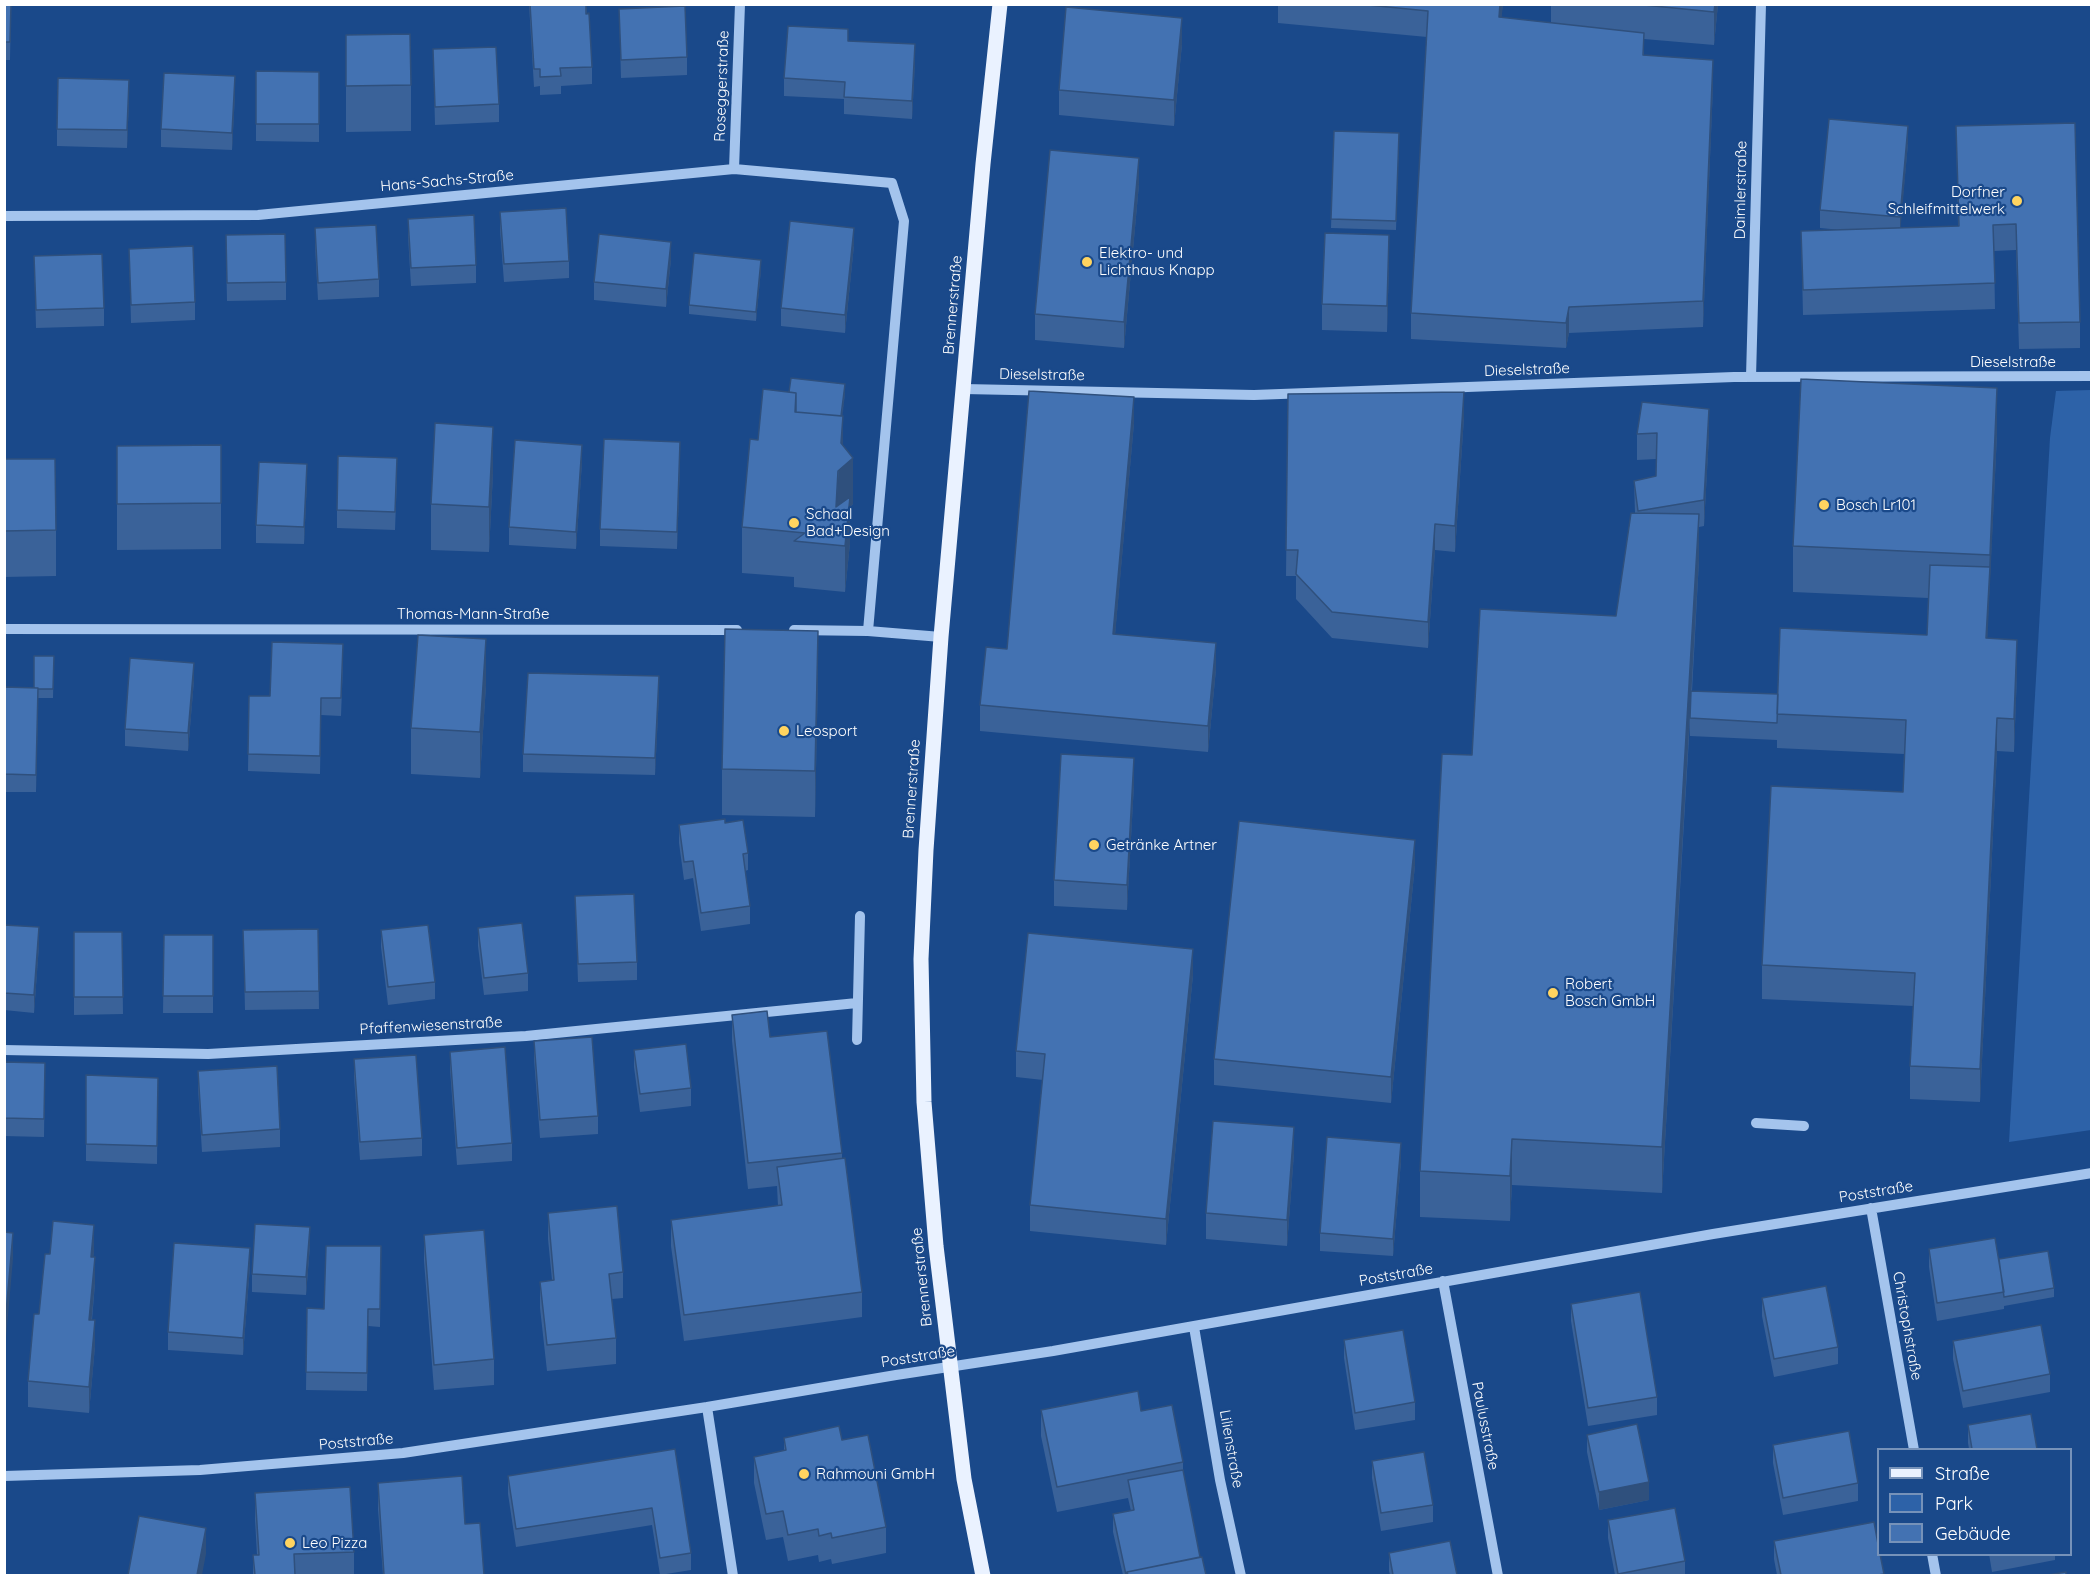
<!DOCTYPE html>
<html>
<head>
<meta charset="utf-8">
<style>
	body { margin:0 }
	#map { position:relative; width:2096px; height:1580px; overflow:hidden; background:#1a498a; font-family:Quicksand,sans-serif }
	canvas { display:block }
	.frame { position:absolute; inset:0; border:6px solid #fff; pointer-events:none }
	.legend { position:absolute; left:1877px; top:1448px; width:195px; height:108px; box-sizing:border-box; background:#1a498a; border:2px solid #7692b9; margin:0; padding:8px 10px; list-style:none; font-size:18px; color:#fff }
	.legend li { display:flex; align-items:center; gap:12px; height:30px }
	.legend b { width:30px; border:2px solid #7692b9 }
</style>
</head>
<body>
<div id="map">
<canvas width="2096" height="1580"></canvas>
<div class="frame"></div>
<ul class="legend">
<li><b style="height:8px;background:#eaf2ff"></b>Straße</li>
<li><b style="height:16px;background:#2d62a8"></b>Park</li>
<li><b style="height:16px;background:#4372b2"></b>Gebäude</li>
</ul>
</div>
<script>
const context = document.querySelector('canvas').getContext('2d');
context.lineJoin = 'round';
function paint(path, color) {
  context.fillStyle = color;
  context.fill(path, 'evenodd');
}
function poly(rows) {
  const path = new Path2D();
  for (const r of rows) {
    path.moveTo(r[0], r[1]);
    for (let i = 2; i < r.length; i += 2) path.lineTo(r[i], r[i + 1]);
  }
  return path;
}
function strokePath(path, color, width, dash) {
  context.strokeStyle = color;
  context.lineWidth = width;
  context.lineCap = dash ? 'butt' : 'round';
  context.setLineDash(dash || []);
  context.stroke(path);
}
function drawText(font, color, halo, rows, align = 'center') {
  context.font = font + ' Quicksand,sans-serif';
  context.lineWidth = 4.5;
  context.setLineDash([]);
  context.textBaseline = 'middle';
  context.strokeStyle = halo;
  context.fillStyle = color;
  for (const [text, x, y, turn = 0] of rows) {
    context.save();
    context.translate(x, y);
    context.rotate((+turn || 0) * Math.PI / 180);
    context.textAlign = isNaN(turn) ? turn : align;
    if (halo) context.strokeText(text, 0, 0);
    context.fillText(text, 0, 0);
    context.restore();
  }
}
const green = poly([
	[2091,390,2091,1130,2009,1142,2050,438,2056,391]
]);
const minor = poly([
	[734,169,740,4],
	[4,216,258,215,734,169,892,183,904,221,868,631],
	[1751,377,1761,4],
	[964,389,1254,395,1734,377,2092,376],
	[4,629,737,630],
	[794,630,868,631,941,637],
	[857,1040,860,916],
	[4,1050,208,1054,526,1036,857,1003],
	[1756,1123,1804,1126],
	[1871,1208,1914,1450],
	[1443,1281,1498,1576],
	[1194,1327,1220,1480,1241,1576],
	[707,1407,733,1576],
	[4,1476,200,1470,403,1453,707,1407,896,1375,1053,1351,1713,1234,2092,1173],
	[1932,1554,1936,1576]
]);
const major = poly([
	[983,1576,964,1479,936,1246,924,1102,921,959,926,850,941,637,983,164,1000,4]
]);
const wall = poly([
	[4,4,11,4,10,60,4,60],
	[529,4,586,4,592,67,592,84,561,86,561,94,540,95,540,86,534,87],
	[1278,4,1503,4,1501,18,1551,23,1551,4,1718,4,1714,45,1644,39,1644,55,1713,86,1703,327,1569,333,1566,348,1411,339,1411,313,1427,37,1278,23],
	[619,9,687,57,687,75,621,78],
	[346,35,411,85,411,131,346,132],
	[1182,44,1174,126,1059,115,1059,90],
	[433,49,499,104,499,122,435,125],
	[915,62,912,119,844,114,844,99,784,96,784,78],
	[256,71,319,72,319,142,256,141],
	[235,94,232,150,161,147,161,129],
	[129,98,127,148,57,146,57,129],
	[1956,126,2080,322,2080,348,2019,349,2016,250,1994,251,1995,309,1803,315,1801,231,1841,230,1820,228,1820,210,1908,143,1900,228,1958,226],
	[1334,131,1399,133,1396,230,1331,228],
	[1139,184,1124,348,1035,340,1035,314],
	[500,212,569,261,569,278,504,282,500,230],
	[408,219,476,265,476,283,411,286,408,236],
	[315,228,379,279,379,297,318,300,315,246],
	[854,245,845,333,781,326,781,308],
	[129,249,195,302,195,320,131,323],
	[226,253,286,282,286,300,227,301],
	[34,256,104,308,104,326,36,328],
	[671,259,666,307,594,300,594,282],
	[1389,261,1387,332,1322,330,1322,304],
	[761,269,756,321,689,314,689,305],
	[789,392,845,393,842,416,843,446,853,504,850,507,850,543,845,592,794,587,794,577,742,573,742,527,758,440],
	[1288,394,1464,417,1455,552,1435,550,1428,648,1332,638,1296,599,1296,576,1286,576],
	[1642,402,1709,435,1704,526,1699,527,1699,560,1692,691,1778,694,1927,635,1928,598,1793,592,1793,546,1997,434,1987,638,2017,673,2014,752,1997,751,1980,1102,1910,1099,1910,1066,1913,1006,1762,999,1762,965,1903,792,1904,754,1777,748,1777,740,1690,736,1690,721,1662,1193,1512,1185,1510,1221,1420,1217,1420,1171,1472,755,1616,616,1635,513,1634,481,1656,476,1656,459,1637,460,1637,434],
	[1134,423,1115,634,1216,669,1208,752,980,731,980,705,1007,649],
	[221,445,221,549,117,550,117,446],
	[4,459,56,530,56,576,4,577],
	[680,460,677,549,600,546,600,529],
	[582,462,576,549,509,545,509,527],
	[493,473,489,552,431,550,431,504],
	[397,476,395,530,337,528,337,510],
	[307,481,304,544,256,543,256,525],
	[54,656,53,698,38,698,36,792,4,792,4,687,34,688],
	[343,662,341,716,321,715,320,774,248,771,249,696,270,696],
	[818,676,815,817,722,815,722,769],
	[194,680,188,751,125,746,125,729],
	[486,685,480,778,411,774,411,728],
	[659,694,655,775,523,772,523,754],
	[1134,784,1127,910,1054,906,1054,880],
	[725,823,748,853,748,870,745,871,750,906,750,924,701,931,693,878,684,880,679,843,679,825],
	[1415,865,1391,1103,1214,1085,1214,1059],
	[575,896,637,962,637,980,578,982],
	[4,925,39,945,34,1013,4,1010],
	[478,928,528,973,528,991,484,995,478,946],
	[318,929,319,1009,245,1010,243,930],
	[381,930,435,982,435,999,388,1005,381,947],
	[74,932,122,932,123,1014,74,1015],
	[164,935,213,935,213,1013,163,1013],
	[1193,975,1166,1245,1030,1231,1030,1205,1043,1080,1016,1077,1016,1051],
	[732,1015,770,1037,842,1153,842,1159,862,1292,862,1317,684,1341,671,1246,671,1220,778,1206,777,1186,748,1189,732,1041],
	[534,1041,598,1116,598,1134,540,1138,534,1059],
	[634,1050,691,1088,691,1106,640,1112,634,1067],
	[450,1052,512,1143,512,1161,457,1165,450,1069],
	[354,1059,422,1138,422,1156,360,1160,354,1077],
	[4,1062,45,1063,44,1137,4,1136],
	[198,1071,280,1129,280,1147,202,1152,198,1088],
	[86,1075,158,1078,157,1164,86,1161],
	[1294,1153,1287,1246,1206,1239,1206,1213],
	[1401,1161,1393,1256,1320,1251,1320,1233],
	[548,1213,623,1272,623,1298,612,1299,616,1338,616,1364,547,1371,540,1308,540,1282,552,1280,548,1239],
	[424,1235,494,1359,494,1385,434,1390,424,1261],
	[310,1245,306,1295,252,1292,252,1274],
	[381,1246,380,1327,368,1326,367,1391,306,1390,307,1308,324,1309],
	[1929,1249,1999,1259,2054,1288,2054,1297,2004,1306,2004,1309,1937,1321,1929,1267],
	[94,1251,93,1257,95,1283,92,1320,95,1346,89,1413,28,1407,28,1381,50,1254],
	[250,1266,243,1355,168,1350,168,1332],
	[1762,1298,1838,1347,1838,1364,1774,1377,1762,1316],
	[1571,1304,1657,1397,1657,1415,1588,1426,1571,1321],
	[1344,1340,1415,1402,1415,1420,1355,1430,1344,1358],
	[1953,1341,2050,1374,2050,1392,1963,1408,1953,1359],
	[1041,1410,1141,1411,1183,1462,1183,1470,1200,1557,1206,1575,1123,1575,1113,1532,1113,1514,1131,1511,1128,1498,1057,1512,1041,1436],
	[1968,1425,2037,1449,1969,1449,1968,1443],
	[1587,1435,1649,1500,1599,1510,1587,1452],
	[784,1438,842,1440,886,1527,886,1553,832,1564,831,1559,819,1562,818,1555,788,1561,783,1537,766,1540,754,1483,754,1457,784,1451],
	[1773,1445,1858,1483,1858,1501,1783,1515,1773,1463],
	[675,1449,691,1553,691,1570,660,1575,652,1525,516,1547,508,1494,508,1476],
	[1372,1461,1433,1505,1433,1522,1381,1531,1372,1478],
	[378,1483,465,1524,484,1575,383,1575,378,1509],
	[255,1493,354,1552,354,1575,253,1575,253,1555,257,1555,255,1519],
	[1608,1520,1685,1561,1685,1575,1615,1575,1608,1538],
	[1774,1541,1880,1554,1884,1575,1777,1575,1774,1559],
	[1389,1553,1457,1575,1390,1575,1389,1571],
	[1989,1554,2055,1554,2055,1560,1992,1572]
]);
const shadedWall = poly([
	[1500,4,1503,4,1499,43,1499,17],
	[1715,4,1718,4,1714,45,1714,12],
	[1182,18,1182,44,1174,126,1174,100],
	[915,44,915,62,912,119,912,101],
	[1713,60,1713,86,1703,327,1703,301],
	[235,76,235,94,232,150,232,133],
	[129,80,129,98,127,148,127,130],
	[1908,126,1908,143,1900,235,1900,217],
	[1139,158,1139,184,1124,348,1124,322],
	[854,228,854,245,845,333,845,315],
	[1389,235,1389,261,1387,332,1387,306],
	[671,242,671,259,666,307,666,289],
	[761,260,761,269,756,321,756,312],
	[1569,307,1569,333,1566,348,1566,323],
	[845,384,845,393,838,461],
	[1997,388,1997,434,1986,671,1986,638],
	[1464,392,1464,417,1455,552,1455,526],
	[1134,397,1134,423,1113,659,1113,634],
	[1709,409,1709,435,1704,526,1704,500],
	[843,416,843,462,853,458,853,504,850,507,850,543,845,592,845,546,836,507],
	[493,427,493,473,489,552,489,507],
	[680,442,680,460,677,549,677,532],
	[582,445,582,462,576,549,576,532],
	[307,464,307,481,304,544,304,527],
	[1699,514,1699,560,1662,1193,1662,1147],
	[1435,524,1435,550,1428,648,1428,622],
	[818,631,818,676,815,817,815,771],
	[486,639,486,685,480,778,480,732],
	[2017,640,2017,673,2014,752,2014,719],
	[1216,643,1216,669,1208,752,1208,726],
	[194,663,194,680,188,751,188,733],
	[659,676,659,694,655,775,655,758],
	[38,688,38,706,36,792,36,775],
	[1997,718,1997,751,1980,1102,1980,1069],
	[1134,758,1134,784,1127,910,1127,885],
	[1415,840,1415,865,1391,1103,1391,1077],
	[39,927,39,945,34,1013,34,995],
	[1193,949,1193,975,1166,1245,1166,1219],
	[1294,1127,1294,1153,1287,1246,1287,1220],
	[1512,1139,1512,1185,1510,1221,1510,1176],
	[1401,1143,1401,1161,1393,1256,1393,1239],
	[94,1225,94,1251,91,1283,91,1257],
	[310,1227,310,1245,306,1295,306,1277],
	[13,1233,13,1259,4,1361,4,1336],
	[250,1248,250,1266,243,1355,243,1338],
	[95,1257,95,1283,89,1346,89,1320],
	[95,1320,95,1346,89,1413,89,1387],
	[1649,1482,1649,1500,1599,1510,1599,1492],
	[206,1528,206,1554,202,1575,197,1575]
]);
const building = poly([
	[4,4,11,4,10,42,4,42,4,4],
	[530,4,586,4,586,14,589,13,592,67,560,68,561,76,540,77,540,69,534,69,530,4],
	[1358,4,1500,4,1499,17,1644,33,1643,55,1713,60,1703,301,1569,307,1566,323,1411,313,1428,11,1358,4],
	[1634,4,1715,4,1714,12,1634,4],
	[685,6,687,57,621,60,619,9,685,6],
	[1066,7,1182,18,1174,100,1059,90,1066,7],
	[788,26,848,29,848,41,915,44,912,101,844,97,845,82,784,78,788,26],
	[410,34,411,85,346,86,346,35,410,34],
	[496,47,499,104,435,107,433,49,496,47],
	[256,71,319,72,319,124,256,124,256,71],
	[164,73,235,76,232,133,161,129,164,73],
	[58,78,129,80,127,130,57,129,58,78],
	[1829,119,1908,126,1900,217,1820,210,1829,119],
	[2075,123,2080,322,2019,323,2016,224,1993,225,1995,283,1803,290,1801,231,1959,226,1956,126,2075,123],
	[1334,131,1399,133,1396,221,1331,219,1334,131],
	[1050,150,1139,158,1124,322,1035,314,1050,150],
	[566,208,569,261,504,264,500,212,566,208],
	[474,215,476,265,411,268,408,219,474,215],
	[790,221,854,228,845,315,781,308,790,221],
	[376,225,379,279,318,283,315,228,376,225],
	[1325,233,1389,235,1387,306,1322,304,1325,233],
	[285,234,286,282,227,283,226,235,285,234],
	[599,234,671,242,666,289,594,282,599,234],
	[193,246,195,302,131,305,129,249,193,246],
	[694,253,761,260,756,312,689,305,694,253],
	[102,254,104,308,36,310,34,256,102,254],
	[791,378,845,384,841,416,796,412,796,393,789,392,791,378],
	[1801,379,1997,388,1990,555,1793,546,1801,379],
	[763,389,796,393,795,412,843,416,841,443,853,458,838,471,836,507,850,497,845,546,794,541,805,533,742,527,750,439,758,440,763,389],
	[1029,391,1134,397,1113,634,1216,643,1208,726,980,705,986,647,1007,649,1029,391],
	[1464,392,1455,526,1435,524,1428,622,1332,612,1296,574,1298,550,1286,550,1288,394,1464,392],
	[1642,402,1709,409,1704,500,1638,511,1634,481,1656,476,1657,433,1637,434,1642,402],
	[435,423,493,427,489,507,431,504,435,423],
	[604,439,680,442,677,532,600,529,604,439],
	[515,440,582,445,576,532,509,527,515,440],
	[221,445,221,503,117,504,117,446,221,445],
	[338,456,397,458,395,512,337,510,338,456],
	[4,459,55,459,56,530,4,531,4,459],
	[259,462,307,464,304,527,256,525,259,462],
	[1631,513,1699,514,1662,1147,1512,1139,1510,1176,1420,1171,1442,754,1472,755,1480,609,1616,616,1631,513],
	[1930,565,1990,567,1986,638,2017,640,2014,719,1997,718,1980,1069,1910,1066,1915,973,1762,965,1771,786,1903,792,1906,720,1777,714,1780,628,1927,635,1930,565],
	[725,629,818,631,815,771,722,769,725,629],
	[418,635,486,639,480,732,411,728,418,635],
	[272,642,343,644,341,698,321,698,320,756,248,754,249,696,270,696,272,642],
	[34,656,54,656,53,689,38,689,38,688,34,688,34,656],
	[130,658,194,663,188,733,125,729,130,658],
	[528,673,659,676,655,758,523,754,528,673],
	[4,687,38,688,36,775,4,774,4,687],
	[1691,691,1778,694,1777,723,1690,718,1691,691],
	[1061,754,1134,758,1127,885,1054,880,1061,754],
	[725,819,725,823,743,820,748,853,743,854,750,906,701,913,693,861,684,862,679,825,725,819],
	[1239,821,1415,840,1391,1077,1214,1059,1239,821],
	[634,894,637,962,578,964,575,896,634,894],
	[522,923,528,973,484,978,478,928,522,923],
	[4,925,39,927,34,995,4,993,4,925],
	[428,925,435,982,388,987,381,930,428,925],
	[318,929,319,991,245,992,243,930,318,929],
	[74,932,122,932,123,997,74,997,74,932],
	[1028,933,1193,949,1166,1219,1030,1205,1045,1054,1016,1051,1028,933],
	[164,935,213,935,213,996,163,996,164,935],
	[767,1011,770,1037,827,1031,842,1153,748,1163,732,1015,767,1011],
	[592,1037,598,1116,540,1120,534,1041,592,1037],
	[686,1044,691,1088,640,1094,634,1050,686,1044],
	[505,1047,512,1143,457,1148,450,1052,505,1047],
	[416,1055,422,1138,360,1142,354,1059,416,1055],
	[4,1062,45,1063,44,1119,4,1118,4,1062],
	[277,1066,280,1129,202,1135,198,1071,277,1066],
	[86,1075,158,1078,157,1146,86,1144,86,1075],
	[1213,1121,1294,1127,1287,1220,1206,1213,1213,1121],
	[1327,1137,1401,1143,1393,1239,1320,1233,1327,1137],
	[845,1158,862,1292,684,1315,671,1220,782,1205,777,1167,845,1158],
	[617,1206,623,1272,609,1274,616,1338,547,1345,540,1282,554,1280,548,1213,617,1206],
	[53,1221,94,1225,91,1257,95,1257,89,1320,95,1320,89,1387,28,1381,34,1314,39,1314,45,1254,50,1254,53,1221],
	[255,1224,310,1227,306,1277,252,1274,255,1224],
	[484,1230,494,1359,434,1365,424,1235,484,1230],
	[4,1232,13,1233,4,1336,4,1232],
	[1995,1238,2004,1292,1937,1303,1929,1249,1995,1238],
	[174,1243,250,1248,243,1338,168,1332,174,1243],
	[326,1246,381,1246,380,1309,368,1309,367,1373,306,1372,307,1308,324,1309,326,1246],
	[2048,1251,2054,1288,2004,1297,1999,1259,2048,1251],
	[1826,1286,1838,1347,1774,1359,1762,1298,1826,1286],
	[1640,1292,1657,1397,1588,1408,1571,1304,1640,1292],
	[2041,1325,2050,1374,1963,1391,1953,1341,2041,1325],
	[1403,1330,1415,1402,1355,1413,1344,1340,1403,1330],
	[1138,1391,1141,1411,1172,1405,1183,1462,1057,1487,1041,1410,1138,1391],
	[2031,1414,2037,1449,1972,1449,1968,1425,2031,1414],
	[1637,1424,1649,1482,1599,1492,1587,1435,1637,1424],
	[839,1426,842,1440,868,1435,886,1527,832,1538,831,1533,819,1536,818,1529,788,1535,783,1511,766,1514,754,1457,786,1450,784,1438,839,1426],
	[1849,1431,1858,1483,1783,1498,1773,1445,1849,1431],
	[675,1449,691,1553,660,1558,652,1508,516,1529,508,1476,675,1449],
	[1424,1452,1433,1505,1381,1513,1372,1461,1424,1452],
	[1183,1470,1200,1557,1127,1572,1127,1575,1126,1575,1113,1514,1134,1510,1128,1480,1183,1470],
	[462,1476,465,1524,480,1523,484,1575,384,1575,378,1483,462,1476],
	[350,1487,354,1552,294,1554,295,1575,255,1575,253,1555,259,1555,255,1493,350,1487],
	[1675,1508,1685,1561,1618,1574,1608,1520,1675,1508],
	[139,1516,206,1528,197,1575,128,1575,139,1516],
	[1874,1522,1878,1544,1878,1554,1880,1554,1884,1574,1878,1575,1781,1575,1774,1541,1874,1522],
	[1450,1541,1457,1575,1393,1575,1389,1553,1450,1541],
	[1202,1557,1206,1575,1128,1575,1127,1572,1202,1557],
	[2066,1572,2066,1575,2048,1575,2066,1572]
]);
const markers = [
	[2017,201,6,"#ffd460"],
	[1087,262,6,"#ffd460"],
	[1824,505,6,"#ffd460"],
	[794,523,6,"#ffd460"],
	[784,731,6,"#ffd460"],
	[1094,845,6,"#ffd460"],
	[1553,993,6,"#ffd460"],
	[804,1474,6,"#ffd460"],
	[290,1543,6,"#ffd460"]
];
const streetNames = [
	["Roseggerstraße",722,86,-88],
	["Hans-Sachs-Straße",447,181,-5],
	["Daimlerstraße",1741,190,-89],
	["Brennerstraße",953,305,-85],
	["Dieselstraße",2013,362],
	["Dieselstraße",1527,370,-2],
	["Dieselstraße",1042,375,1],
	["Thomas-Mann-Straße",473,614],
	["Brennerstraße",912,789,-86],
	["Pfaffenwiesenstraße",431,1026,-3],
	["Poststraße",1876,1192,-9],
	["Poststraße",1396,1275,-10],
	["Brennerstraße",922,1277,-96],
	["Christophstraße",1907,1326,80],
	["Poststraße",918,1357,-9],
	["Paulusstraße",1485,1426,79],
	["Poststraße",356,1442,-5],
	["Lilienstraße",1231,1449,80]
];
const poiNames = [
	["Dorfner",2005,192,"right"],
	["Schleifmittelwerk",2005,209,"right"],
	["Elektro- und",1099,253],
	["Lichthaus Knapp",1099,270],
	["Bosch Lr101",1836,505],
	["Schaal",806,514],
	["Bad+Design",806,531],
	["Leosport",796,731],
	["Getränke Artner",1106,845],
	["Robert",1565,984],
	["Bosch GmbH",1565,1001],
	["Rahmouni GmbH",816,1474],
	["Leo Pizza",302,1543]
];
paint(green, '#2d62a8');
strokePath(minor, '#a4c4ed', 10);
strokePath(major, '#eaf2ff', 15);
paint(wall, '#3a6299');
paint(shadedWall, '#2f507d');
paint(building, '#4372b2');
strokePath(building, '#2f507d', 1.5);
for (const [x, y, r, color] of markers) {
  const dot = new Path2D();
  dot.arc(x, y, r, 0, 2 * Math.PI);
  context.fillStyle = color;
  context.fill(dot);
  strokePath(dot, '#1a498a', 2);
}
drawText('15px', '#fff', '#1a498a', streetNames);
drawText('15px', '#fff', '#1a498a', poiNames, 'left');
</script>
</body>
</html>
